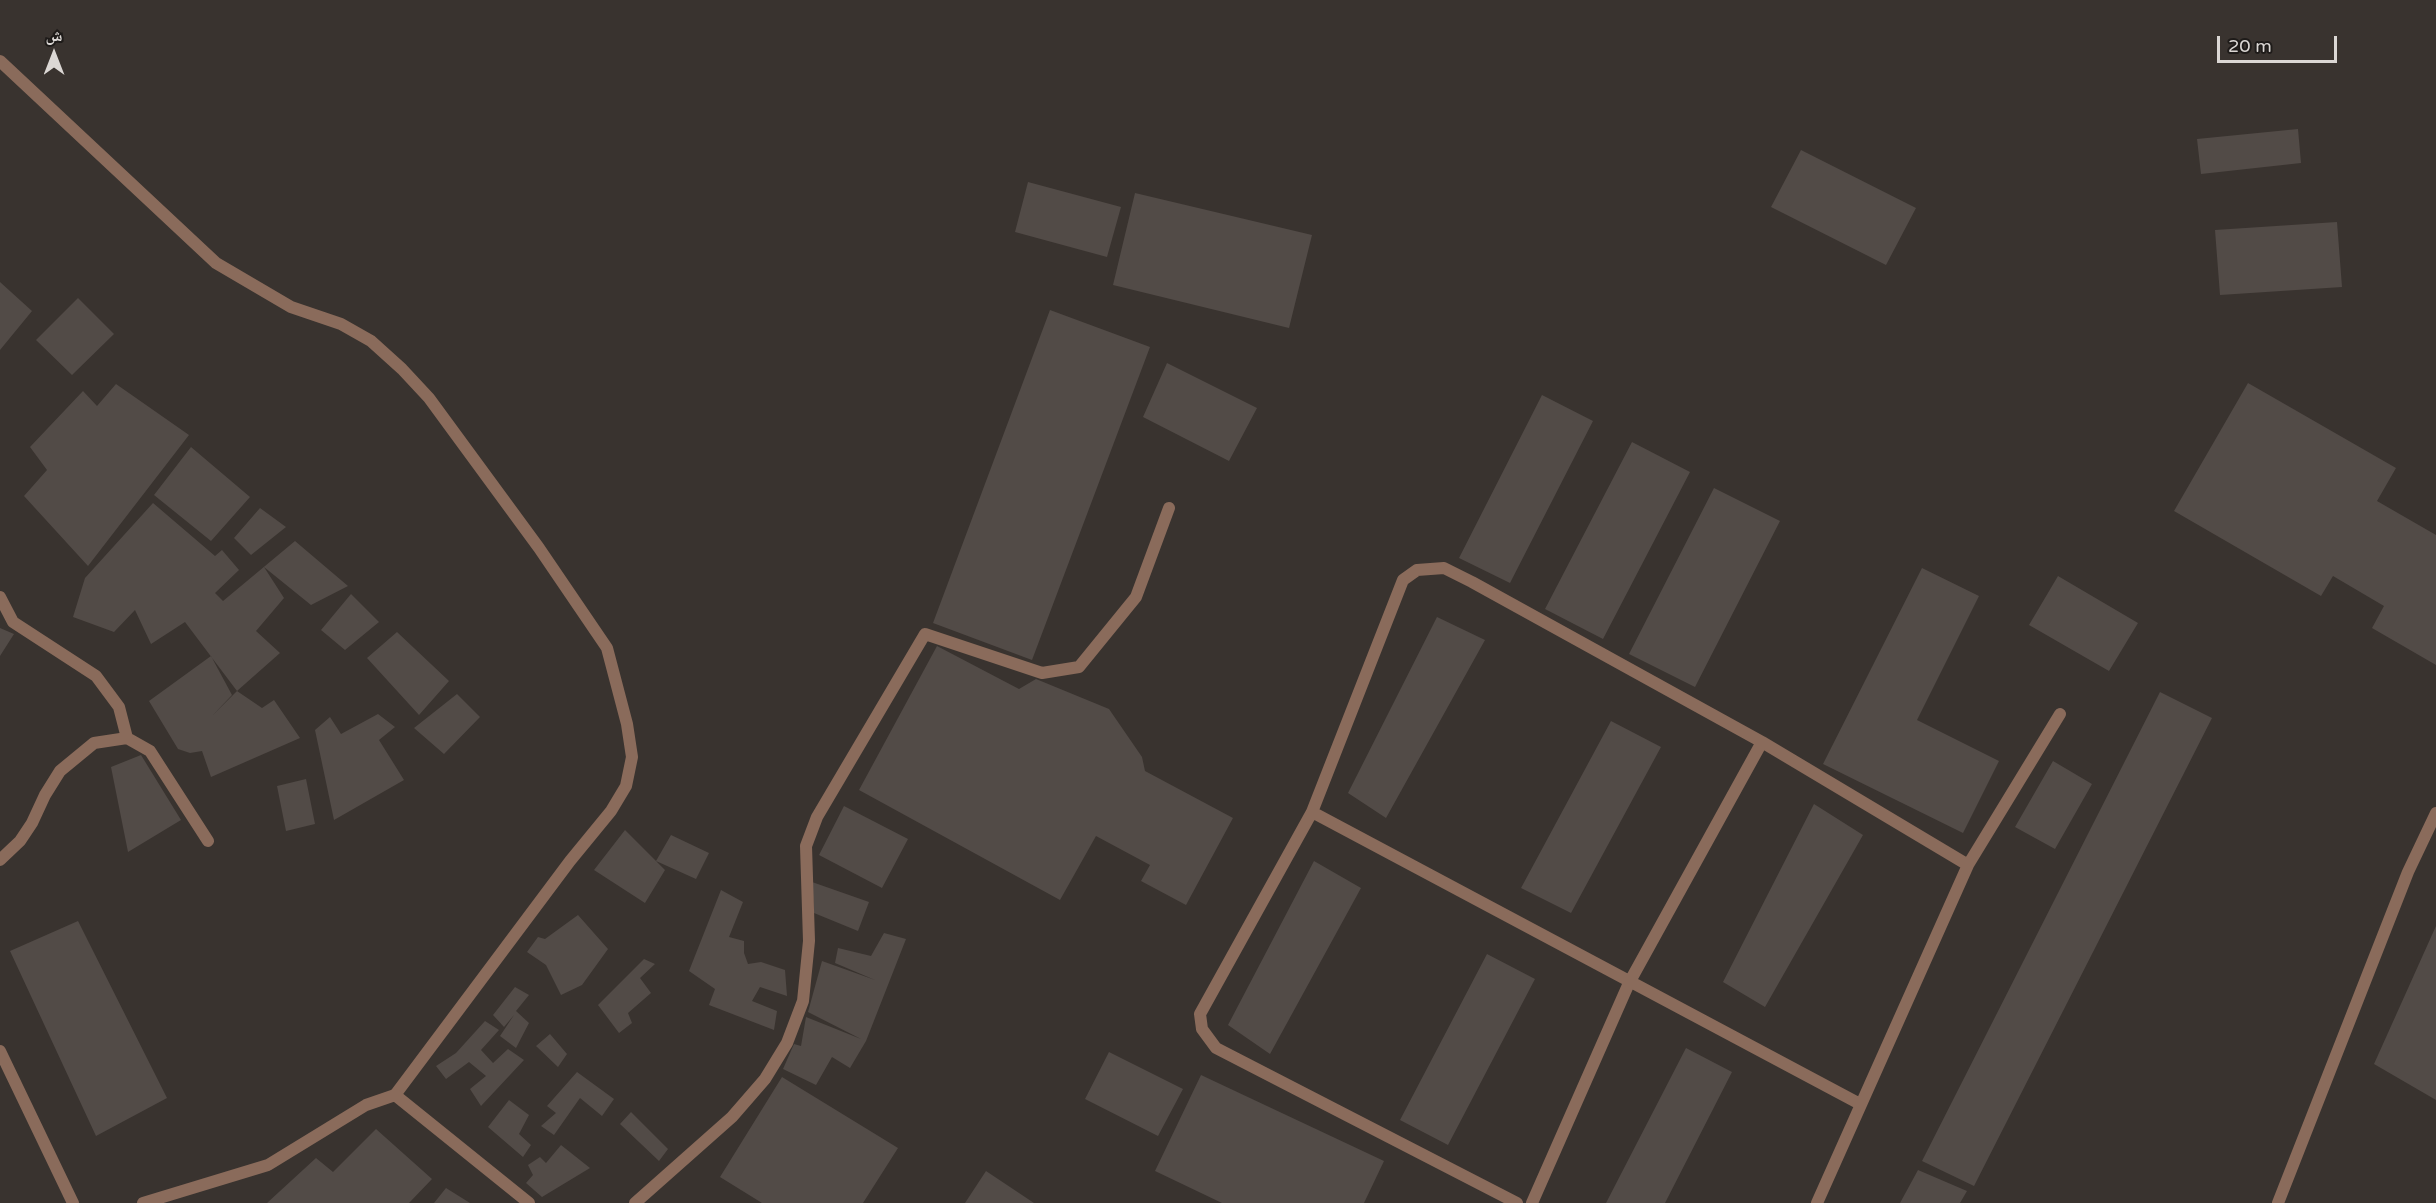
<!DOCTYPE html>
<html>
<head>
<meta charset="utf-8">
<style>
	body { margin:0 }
	#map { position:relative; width:2436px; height:1203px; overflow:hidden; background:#39332f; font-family:"Varela Round","Noto Naskh Arabic",sans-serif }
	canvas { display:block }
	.north { position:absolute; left:24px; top:24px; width:60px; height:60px; -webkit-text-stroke:4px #1e1b19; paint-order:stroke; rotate:0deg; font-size:16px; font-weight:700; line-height:24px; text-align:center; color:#dbd7d4 }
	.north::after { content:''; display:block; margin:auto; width:21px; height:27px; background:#dbd7d4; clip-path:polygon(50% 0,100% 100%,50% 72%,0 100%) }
	.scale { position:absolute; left:2217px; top:36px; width:120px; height:27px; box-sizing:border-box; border:3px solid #dbd7d4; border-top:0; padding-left:8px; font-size:18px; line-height:21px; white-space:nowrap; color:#dbd7d4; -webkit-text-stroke:4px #1e1b19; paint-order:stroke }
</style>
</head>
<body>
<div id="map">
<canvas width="2436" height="1203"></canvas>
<div class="north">ش</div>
<div class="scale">20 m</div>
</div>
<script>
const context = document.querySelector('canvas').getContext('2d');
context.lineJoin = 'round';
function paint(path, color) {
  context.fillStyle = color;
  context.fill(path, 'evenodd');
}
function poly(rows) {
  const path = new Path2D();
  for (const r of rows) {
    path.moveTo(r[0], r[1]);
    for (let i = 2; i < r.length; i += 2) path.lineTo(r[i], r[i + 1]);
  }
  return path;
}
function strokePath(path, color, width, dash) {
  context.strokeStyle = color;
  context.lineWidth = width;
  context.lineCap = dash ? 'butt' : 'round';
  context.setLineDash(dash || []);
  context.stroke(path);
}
const building = poly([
	[2298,129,2301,163,2201,174,2197,139],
	[1801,150,1916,208,1886,265,1771,207],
	[1028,182,1121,207,1107,257,1015,232],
	[1135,193,1312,235,1289,328,1113,285],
	[2337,222,2342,287,2220,295,2215,230],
	[0,282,32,311,0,350],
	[78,298,114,334,72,375,36,340],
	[1050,310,1150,347,1032,660,933,623],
	[1167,363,1257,408,1229,461,1143,417],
	[2248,383,2396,468,2377,501,2436,535,2436,665,2372,628,2384,606,2333,576,2321,596,2174,511],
	[116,384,189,435,88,566,24,496,47,470,30,447,83,391,97,406],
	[1542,395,1593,421,1510,583,1459,558],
	[1632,442,1690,472,1603,639,1545,609],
	[191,447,250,497,211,541,154,495],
	[1714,488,1780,521,1695,687,1629,654],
	[153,503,215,556,222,550,239,570,215,593,223,601,295,541,348,586,311,605,264,567,284,598,256,631,280,653,237,691,185,622,151,644,135,610,114,632,73,617,85,578],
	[260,508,286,527,251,555,234,538],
	[1922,568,1979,596,1917,720,1999,761,1963,833,1823,764],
	[2058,576,2138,623,2109,671,2029,625],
	[351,594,379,622,345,650,321,630],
	[1437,617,1485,640,1386,818,1348,793],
	[0,628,14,634,0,656],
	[397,632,449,681,419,715,367,658],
	[937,646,1019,689,1036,679,1109,709,1142,757,1145,771,1233,818,1186,905,1141,881,1150,865,1096,836,1060,900,859,790],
	[211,656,232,695,212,716,237,691,262,708,274,700,300,738,211,777,202,751,190,753,178,749,149,701],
	[2160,692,2212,718,1974,1186,1922,1161],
	[457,694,480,717,444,754,414,728],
	[378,714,395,727,379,740,404,780,334,820,315,730,330,717,341,734],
	[1611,721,1661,747,1571,913,1521,888],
	[141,755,181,820,128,852,111,767],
	[2053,761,2092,784,2055,849,2015,827],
	[306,779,315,824,286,831,277,786],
	[1814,804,1863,835,1765,1007,1723,982],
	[844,806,908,839,882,888,819,855],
	[625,830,656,861,671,835,709,853,696,879,656,861,665,870,645,903,594,870],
	[1314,861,1361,888,1270,1054,1228,1025],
	[812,882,869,902,858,931,814,913],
	[721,890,743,902,729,937,744,941,744,953,748,964,761,962,785,970,787,996,760,987,752,1001,777,1011,774,1030,709,1005,715,989,689,971],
	[578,915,608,949,582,985,561,995,546,965,527,952,538,937,545,939],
	[78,921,167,1098,96,1136,10,951],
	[2436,926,2436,1100,2374,1064],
	[884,933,906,939,866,1041,850,1068,832,1057,816,1085,783,1069,794,1044,801,1046,806,1017,861,1039,808,1012,822,961,875,980,835,963,838,948,871,956],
	[1487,954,1535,979,1448,1145,1400,1120],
	[644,959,655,964,640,978,651,993,628,1013,632,1023,619,1033,598,1005],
	[515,987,529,995,516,1011,529,1023,516,1048,500,1036,514,1015,504,1027,493,1015],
	[485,1021,499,1030,481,1050,493,1063,508,1049,524,1060,481,1106,470,1089,486,1076,469,1062,446,1079,436,1066,456,1053],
	[550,1034,567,1054,558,1067,536,1046],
	[1686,1048,1732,1072,1665,1203,1606,1203],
	[1109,1052,1183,1089,1158,1136,1085,1099],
	[577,1072,614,1099,602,1116,580,1098,554,1135,541,1126,556,1113,547,1106],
	[1201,1075,1384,1161,1364,1203,1222,1203,1155,1171],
	[782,1077,898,1148,863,1203,762,1203,720,1177],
	[509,1100,529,1115,519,1134,531,1145,523,1157,488,1127],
	[631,1112,668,1149,659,1161,620,1124],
	[376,1129,432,1179,409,1203,267,1203,316,1158,333,1172],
	[561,1145,590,1168,542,1197,526,1183,533,1175,528,1165,540,1157,546,1163],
	[1918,1170,1967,1191,1960,1203,1900,1203],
	[986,1171,1034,1203,965,1203],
	[446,1188,470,1203,434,1203]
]);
const service = poly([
	[0,61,216,263,291,307,341,324,371,341,402,369,429,398,539,548,607,648,627,724,632,757,626,786,611,811,570,861,395,1095],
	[1312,812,1860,1104],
	[1517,1203,1216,1048,1202,1029,1200,1014,1312,812,1403,580,1417,570,1444,568,1472,582,1762,742,1968,865],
	[1532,1203,1629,983,1762,742],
	[1817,1203,1968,865,2060,714]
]);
const minor = poly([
	[0,597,13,622,96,676,119,707,127,738],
	[0,860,20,841,32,823,45,795,60,771,94,743,127,738,150,751,208,841],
	[0,1051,73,1203],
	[143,1203,268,1165,366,1105,395,1095,529,1203],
	[635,1203,732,1117,765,1079,787,1043,803,1001,809,941,806,846,817,817,925,634,1042,673,1079,667,1136,597,1169,508],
	[2278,1203,2408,872,2436,813]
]);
paint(building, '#524b47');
strokePath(service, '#8a6b5b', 12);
strokePath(minor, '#8a6b5b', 12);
</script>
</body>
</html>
